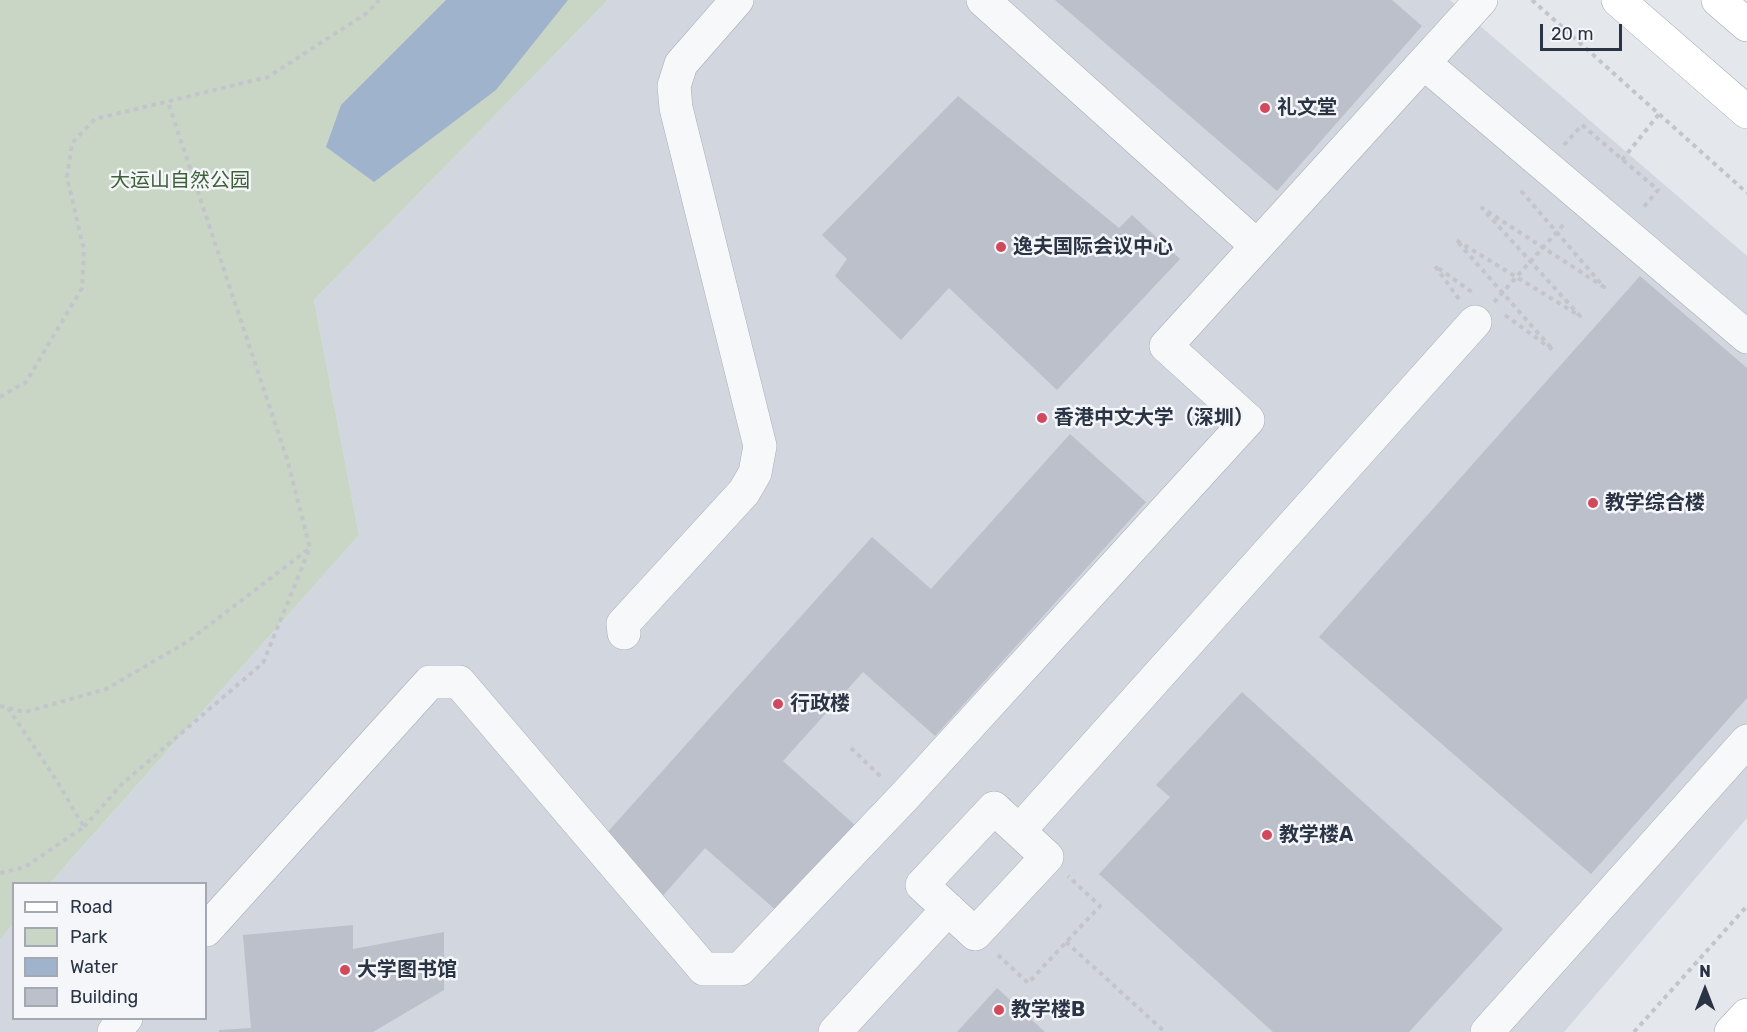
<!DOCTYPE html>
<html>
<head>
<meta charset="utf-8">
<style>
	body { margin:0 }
	#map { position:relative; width:1747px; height:1032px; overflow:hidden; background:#e4e7ec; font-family:Rubik,sans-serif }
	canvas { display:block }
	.legend { position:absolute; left:12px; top:882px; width:195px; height:138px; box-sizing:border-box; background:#f4f6f9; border:2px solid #a4a8b1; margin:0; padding:8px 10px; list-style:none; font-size:18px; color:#2b3445 }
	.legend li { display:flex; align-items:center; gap:12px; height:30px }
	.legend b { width:30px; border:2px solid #a4a8b1 }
	.north { position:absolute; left:1675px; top:960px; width:60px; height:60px; -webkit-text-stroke:4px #f4f6f9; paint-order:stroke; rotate:0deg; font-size:16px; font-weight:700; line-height:24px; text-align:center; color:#2b3445 }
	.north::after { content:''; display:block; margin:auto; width:21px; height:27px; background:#2b3445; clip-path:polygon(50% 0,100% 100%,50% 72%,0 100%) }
	.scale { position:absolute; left:1540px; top:24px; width:82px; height:27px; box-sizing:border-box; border:3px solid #2b3445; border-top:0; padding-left:8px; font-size:18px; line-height:21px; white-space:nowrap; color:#2b3445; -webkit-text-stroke:4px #f4f6f9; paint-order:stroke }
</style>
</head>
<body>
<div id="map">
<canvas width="1747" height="1032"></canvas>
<ul class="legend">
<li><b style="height:8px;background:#fff"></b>Road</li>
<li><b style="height:16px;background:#c9d6c5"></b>Park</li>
<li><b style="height:16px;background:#9fb4cc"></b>Water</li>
<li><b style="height:16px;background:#bbc0ca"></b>Building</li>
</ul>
<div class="north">N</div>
<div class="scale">20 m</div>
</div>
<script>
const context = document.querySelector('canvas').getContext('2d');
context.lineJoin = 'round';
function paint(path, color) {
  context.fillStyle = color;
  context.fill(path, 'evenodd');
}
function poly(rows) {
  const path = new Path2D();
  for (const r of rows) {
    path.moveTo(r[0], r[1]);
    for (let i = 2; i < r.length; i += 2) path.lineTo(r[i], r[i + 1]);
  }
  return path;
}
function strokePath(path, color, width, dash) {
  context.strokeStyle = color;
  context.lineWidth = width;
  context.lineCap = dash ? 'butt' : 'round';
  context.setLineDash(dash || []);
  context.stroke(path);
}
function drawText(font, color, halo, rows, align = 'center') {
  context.font = font + ' Rubik,"Noto Sans SC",sans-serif';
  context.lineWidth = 5;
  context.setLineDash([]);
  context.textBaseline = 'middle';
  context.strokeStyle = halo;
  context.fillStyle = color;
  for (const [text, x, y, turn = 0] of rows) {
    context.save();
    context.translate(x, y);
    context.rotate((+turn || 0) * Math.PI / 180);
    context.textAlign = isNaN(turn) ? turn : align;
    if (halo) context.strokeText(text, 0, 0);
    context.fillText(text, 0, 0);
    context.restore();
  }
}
const built = poly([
	[608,0,1450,0,1747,256,1747,818,1564,1032,0,1032,0,940,13,924,14,1018,206,1018,206,884,50,883,359,535,314,300]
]);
const green = poly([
	[0,0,608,0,314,300,359,535,50,883,14,884,13,924,0,940]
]);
const water = poly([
	[446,0,568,0,496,90,374,182,326,147,341,105]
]);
const building = poly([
	[1055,0,1392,0,1422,26,1277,191],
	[958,96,1119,228,1132,215,1180,259,1057,390,949,288,901,340,835,276,847,259,822,235],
	[1640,276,1747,368,1747,698,1591,874,1319,637],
	[1070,434,1146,502,935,736,863,672,783,761,856,826,778,912,705,848,660,899,597,844,872,537,931,589],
	[1242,692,1503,929,1409,1032,1273,1032,1099,874,1170,797,1156,785],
	[353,925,353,949,444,932,444,990,373,1032,219,1032,219,1030,251,1028,243,935],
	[997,988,1045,1032,957,1032]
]);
const path = poly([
	[1532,0,1747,193],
	[1564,145,1582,125,1658,190,1642,209],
	[1622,160,1659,114],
	[1459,299,1435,266,1472,292],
	[1494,302,1565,223],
	[1505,315,1553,350,1456,240,1580,316,1482,208,1604,287,1522,192,1525,189],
	[0,397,26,382,82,288,84,250,67,177,72,143,95,119,268,77,367,13,379,0],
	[0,706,25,712,106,689,187,642,310,548,287,459,168,102],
	[851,748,882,778],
	[84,827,122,784,263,663,309,550],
	[0,873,25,867,84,827,55,778,8,708],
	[1066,942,1165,1032],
	[998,955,1028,983,1100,906,1068,876],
	[1634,1032,1747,906]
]);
const minor = poly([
	[983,0,1257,246],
	[1424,63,1747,337],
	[624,633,623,624,744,492,755,473,760,446,676,108,674,86,681,64,737,0],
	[994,808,1047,857,975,934,922,885,994,808],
	[1019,831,1475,322],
	[206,930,430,682,459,682,704,969,740,969,903,798,1248,420,1166,346,1481,0],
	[114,1032,126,1018],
	[835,1032,948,909],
	[1487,1032,1747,741]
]);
const major = poly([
	[1618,0,1747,112],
	[1718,0,1747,25],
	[1731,1032,1747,1015]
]);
const markers = [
	[1265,108,6,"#d1495b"],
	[1001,247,6,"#d1495b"],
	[1042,418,6,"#d1495b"],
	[1593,503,6,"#d1495b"],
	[778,704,6,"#d1495b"],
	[1267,835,6,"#d1495b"],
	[345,970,6,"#d1495b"],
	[999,1010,6,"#d1495b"]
];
const poiNames = [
	["礼文堂",1277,108],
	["逸夫国际会议中心",1013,247],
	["香港中文大学（深圳）",1054,418],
	["教学综合楼",1605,503],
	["行政楼",790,704],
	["教学楼A",1279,835],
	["大学图书馆",357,970],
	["教学楼B",1011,1010]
];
const parkNames = [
	["大运山自然公园",180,181]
];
paint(built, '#d2d6de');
paint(green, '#c9d6c5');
paint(water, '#9fb4cc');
paint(building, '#bbc0ca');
strokePath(minor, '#a9aeb7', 34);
strokePath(major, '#a3abb8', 34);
strokePath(path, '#c2c5cb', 4, [4.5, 4.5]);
strokePath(minor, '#f7f8fa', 33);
strokePath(major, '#fff', 33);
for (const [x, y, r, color] of markers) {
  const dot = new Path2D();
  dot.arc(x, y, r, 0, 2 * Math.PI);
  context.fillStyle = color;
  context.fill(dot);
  strokePath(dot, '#f4f6f9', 2);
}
drawText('bold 20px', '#2b3445', '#f4f6f9', poiNames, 'left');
drawText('20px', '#3f6138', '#f4f6f9', parkNames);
</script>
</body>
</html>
